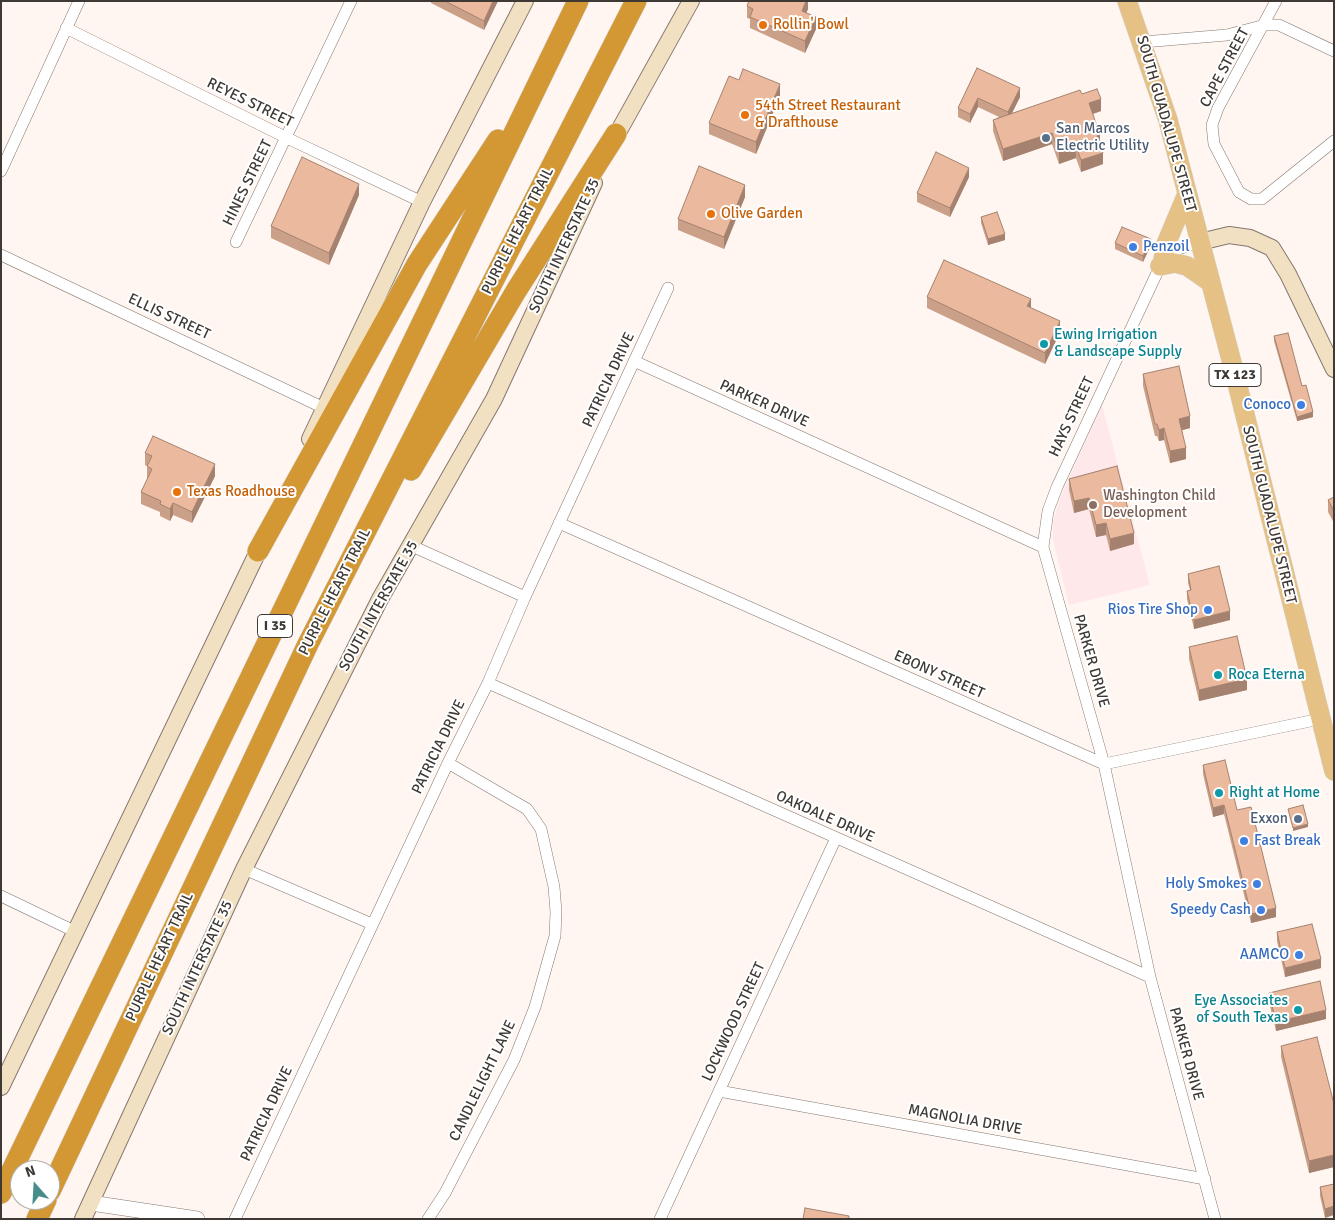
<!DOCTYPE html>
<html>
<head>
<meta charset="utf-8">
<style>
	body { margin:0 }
	#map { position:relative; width:1335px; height:1220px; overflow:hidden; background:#fff6f1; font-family:Signika,sans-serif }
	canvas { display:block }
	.frame { position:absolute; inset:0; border:2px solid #3e3935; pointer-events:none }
	.north { position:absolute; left:10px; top:1160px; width:50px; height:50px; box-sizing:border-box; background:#fff; border:1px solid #b2b0ae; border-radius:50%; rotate:341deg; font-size:14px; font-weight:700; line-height:20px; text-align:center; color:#3e3935 }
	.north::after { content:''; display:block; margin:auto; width:18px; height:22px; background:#478e8b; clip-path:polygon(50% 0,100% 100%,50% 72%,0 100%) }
</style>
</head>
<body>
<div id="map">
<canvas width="1335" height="1220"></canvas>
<div class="frame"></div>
<div class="north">N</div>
</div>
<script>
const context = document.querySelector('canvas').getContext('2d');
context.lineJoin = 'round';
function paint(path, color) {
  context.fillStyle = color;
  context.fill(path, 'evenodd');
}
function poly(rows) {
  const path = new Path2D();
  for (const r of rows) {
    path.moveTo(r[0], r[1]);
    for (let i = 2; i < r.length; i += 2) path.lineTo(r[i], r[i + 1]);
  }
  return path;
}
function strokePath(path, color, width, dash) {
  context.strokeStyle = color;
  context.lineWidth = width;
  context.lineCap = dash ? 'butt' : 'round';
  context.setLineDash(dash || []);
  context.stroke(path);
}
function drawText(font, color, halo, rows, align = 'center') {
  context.font = font + ' Signika,sans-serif';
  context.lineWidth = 4;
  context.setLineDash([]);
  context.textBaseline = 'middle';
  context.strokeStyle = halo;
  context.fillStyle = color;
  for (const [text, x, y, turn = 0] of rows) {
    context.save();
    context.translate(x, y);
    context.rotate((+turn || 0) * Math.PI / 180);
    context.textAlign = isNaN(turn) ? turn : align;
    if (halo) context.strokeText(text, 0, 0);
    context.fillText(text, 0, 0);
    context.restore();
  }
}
const education = poly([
	[1102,405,1150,585,1069,605,1053,540,1053,522,1060,498]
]);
const minor = poly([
	[1276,1,1218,108,1212,125,1214,144,1239,192,1251,199,1262,199,1334,141],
	[66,28,287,138,422,202],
	[1143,42,1227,35,1265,25,1279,25,1334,51],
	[1,171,79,1],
	[236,242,351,1],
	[1200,242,1175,250,1163,260,1057,487,1048,511,1043,547,1104,764,1150,977,1215,1219],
	[1,255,324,408],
	[634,361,1043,547],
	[559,523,1104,764,1320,719],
	[412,546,525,597],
	[488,683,1150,977],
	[244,869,372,924],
	[1,896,74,931],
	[719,1091,1205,1179],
	[235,1219,448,763,488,683,525,597,668,288],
	[428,1219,445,1193,514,1060,535,1007,555,936,556,912,554,887,541,829,527,809,448,763],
	[660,1219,836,838]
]);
const tertiary = poly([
	[91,1203,197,1219]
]);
const secondary = poly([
	[611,145,691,1],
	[1200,242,1229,235,1250,238,1272,248,1288,274,1334,369],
	[310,439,422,202,525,1],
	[1,1087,263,541],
	[83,1219,244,869,380,599,494,399,594,183]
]);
const primary = poly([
	[1127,1,1168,120,1232,363,1334,771],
	[1163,260,1166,244,1187,194],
	[1160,266,1175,263,1187,266,1210,282]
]);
const motorway = poly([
	[411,470,516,291,616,134],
	[258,551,417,264,498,140],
	[50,1191,308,644,636,1],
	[1,1193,578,1],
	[37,1219,46,1200]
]);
const wall = poly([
	[431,1,498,1,484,30,431,3],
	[808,1,808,9,806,13,816,29,805,53,750,28,750,19,747,18,747,6],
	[977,68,1020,97,1012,113,1082,94,1101,111,1093,114,1100,144,1103,164,1081,172,1076,158,1059,164,1052,144,1003,161,993,131,993,120,999,117,978,107,970,123,958,117,958,108],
	[739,80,780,96,756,154,709,134,709,123],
	[969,177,950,217,917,202,917,193],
	[359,195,329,265,271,238,271,226],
	[745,197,724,249,678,230,678,219],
	[981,217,1005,240,988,245,981,223],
	[1115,243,1151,245,1143,262,1115,249],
	[927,297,1060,332,1045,364,927,308],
	[1274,336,1313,417,1297,421,1274,341],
	[1143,374,1190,428,1182,430,1186,459,1170,463,1164,440,1159,441,1157,436,1155,436,1143,386],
	[145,453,215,476,192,523,173,515,170,521,160,516,160,512,141,504,141,492,148,479,147,478,147,466,145,465],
	[1117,466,1134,544,1110,551,1106,535,1096,537,1089,509,1074,513,1069,490,1069,479],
	[1334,497,1334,523,1328,512,1328,500],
	[1188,574,1230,620,1194,629,1187,599,1187,591,1190,590,1188,583],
	[1189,647,1247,690,1199,701,1189,659],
	[1203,765,1237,810,1276,917,1251,923,1224,814,1213,817,1203,774],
	[1277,932,1321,968,1285,977,1277,941],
	[1269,993,1326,1019,1276,1031,1269,1002],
	[1281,1046,1334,1104,1334,1167,1309,1173,1281,1057],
	[1334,1184,1325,1218,1320,1196,1320,1187]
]);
const shadedWall = poly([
	[493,1,498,1,484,30,484,21],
	[806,1,808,1,808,9,802,23,802,11],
	[816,17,816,29,805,53,805,41],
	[780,84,780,96,756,154,756,142],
	[1020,88,1020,97,1008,121,1008,112],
	[978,98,978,107,970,123,970,114],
	[1101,99,1101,111,1089,115,1089,103],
	[1052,133,1052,144,1003,161,1003,149],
	[1100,135,1100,146,1097,136],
	[1076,146,1076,158,1059,164,1059,152],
	[1103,153,1103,164,1081,172,1081,160],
	[969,168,969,177,950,217,950,208],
	[359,184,359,195,329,265,329,253],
	[745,185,745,197,724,249,724,237],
	[1005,234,1005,240,988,245,988,239],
	[1151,239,1151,245,1143,262,1143,256],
	[1031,299,1031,310,1027,306],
	[1060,321,1060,332,1045,364,1045,353],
	[1313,412,1313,417,1297,421,1297,417],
	[1190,416,1190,428,1179,431,1179,419],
	[1164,428,1164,440,1159,441,1159,430],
	[1186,448,1186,459,1170,463,1170,451],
	[215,464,215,476,192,523,192,512],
	[1089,498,1089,509,1074,513,1074,501],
	[173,503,173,515,170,521,170,509],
	[1106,523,1106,535,1096,537,1096,525],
	[1134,533,1134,544,1110,551,1110,539],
	[1230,611,1230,620,1194,629,1194,620],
	[1247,679,1247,690,1199,701,1199,690],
	[1224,805,1224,814,1213,817,1213,808],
	[1308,824,1308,827,1293,831,1293,828],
	[1276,908,1276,917,1251,923,1251,914],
	[1321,959,1321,968,1285,977,1285,968],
	[1326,1010,1326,1019,1276,1031,1276,1022],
	[1334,1155,1334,1167,1309,1173,1309,1161],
	[1334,1206,1334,1215,1325,1218,1325,1209]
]);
const building = poly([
	[445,1,493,1,484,21,445,1],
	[749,1,806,1,802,11,816,17,805,41,750,17,753,9,747,6,749,1],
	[977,68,1020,88,1008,112,978,98,970,114,958,108,977,68],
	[743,69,780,84,756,142,709,123,729,76,739,80,743,69],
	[1097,89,1101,99,1089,103,1100,135,1097,136,1103,153,1081,160,1076,146,1059,152,1052,133,1003,149,993,120,1080,90,1082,94,1097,89],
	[936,152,969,168,950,208,917,193,936,152],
	[302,157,359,184,329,253,271,226,302,157],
	[699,166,745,185,724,237,678,219,699,166],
	[997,212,1005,234,988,239,981,217,997,212],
	[1122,227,1151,239,1143,256,1115,243,1122,227],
	[944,260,1031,299,1027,306,1060,321,1045,353,927,297,944,260],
	[1288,333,1302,386,1306,385,1313,412,1297,417,1274,336,1288,333],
	[1179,366,1190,416,1179,419,1186,448,1170,451,1164,428,1159,430,1157,424,1155,424,1143,374,1179,366],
	[153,436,215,464,192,512,173,503,170,509,160,504,161,501,141,492,152,469,147,466,152,456,145,453,153,436],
	[1117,466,1134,533,1110,539,1106,523,1096,525,1089,498,1074,501,1069,479,1117,466],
	[1334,497,1334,511,1328,500,1334,497],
	[1219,566,1230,611,1194,620,1187,591,1191,590,1188,574,1219,566],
	[1237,636,1247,679,1199,690,1189,647,1237,636],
	[1225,760,1237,810,1251,807,1276,908,1251,914,1224,805,1213,808,1203,765,1225,760],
	[1303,805,1308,824,1293,828,1288,809,1303,805],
	[1312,924,1321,959,1285,968,1277,932,1312,924],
	[1320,981,1326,1010,1276,1022,1269,993,1320,981],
	[1317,1037,1334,1104,1334,1155,1309,1161,1281,1046,1317,1037],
	[1334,1184,1334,1206,1325,1209,1320,1187,1334,1184],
	[805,1208,849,1216,849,1219,803,1219,805,1208]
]);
const markers = [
	[763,25,5,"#e8710a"],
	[745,115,5,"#e8710a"],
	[1046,138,5,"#5c6f8a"],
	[711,214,5,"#e8710a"],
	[1133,247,5,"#3f7fe0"],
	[1044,344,5,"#0f9aa8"],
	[1301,405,5,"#3f7fe0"],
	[177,492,5,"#e8710a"],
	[1093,505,5,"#8d6e63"],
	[1208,610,5,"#3f7fe0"],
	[1218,675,5,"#0f9aa8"],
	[1219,793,5,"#0f9aa8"],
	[1298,819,5,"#5c6f8a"],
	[1244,841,5,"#3f7fe0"],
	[1257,884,5,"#3f7fe0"],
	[1261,910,5,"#3f7fe0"],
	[1299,955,5,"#3f7fe0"],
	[1298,1010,5,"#0f9aa8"]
];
const shields = [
	[1235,375,52],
	[275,626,35]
];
const shieldNames = [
	["TX 123",1235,375],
	["I 35",275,626]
];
const foodNames = [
	["Rollin' Bowl",773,25],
	["54th Street Restaurant",755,106],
	["& Drafthouse",755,123],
	["Olive Garden",721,214],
	["Texas Roadhouse",187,492]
];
const streetNames = [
	["CAPE STREET",1225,68,-62],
	["REYES STREET",250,103,26],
	["SOUTH GUADALUPE STREET",1166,124,74],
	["HINES STREET",248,183,-64],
	["PURPLE HEART TRAIL",518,231,-63],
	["SOUTH INTERSTATE 35",565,246,-65],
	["ELLIS STREET",169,317,25],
	["PATRICIA DRIVE",609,380,-65],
	["PARKER DRIVE",764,404,24],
	["HAYS STREET",1072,417,-65],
	["SOUTH GUADALUPE STREET",1269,515,76],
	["PURPLE HEART TRAIL",335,592,-63],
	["SOUTH INTERSTATE 35",379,606,-61],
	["PARKER DRIVE",1091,661,74],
	["EBONY STREET",939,675,24],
	["PATRICIA DRIVE",439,747,-64],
	["OAKDALE DRIVE",825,817,24],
	["PURPLE HEART TRAIL",160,957,-65],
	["SOUTH INTERSTATE 35",198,968,-65],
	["LOCKWOOD STREET",734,1022,-65],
	["PARKER DRIVE",1186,1054,75],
	["CANDLELIGHT LANE",483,1081,-64],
	["PATRICIA DRIVE",267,1114,-65],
	["MAGNOLIA DRIVE",965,1120,10]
];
const serviceNames = [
	["San Marcos",1056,129],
	["Electric Utility",1056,146],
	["Exxon",1288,819,"right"]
];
const shopNames = [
	["Penzoil",1143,247,"left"],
	["Conoco",1291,405],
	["Rios Tire Shop",1198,610],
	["Fast Break",1254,841,"left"],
	["Holy Smokes",1247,884],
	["Speedy Cash",1251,910],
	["AAMCO",1289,955]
];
const cultureNames = [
	["Ewing Irrigation",1054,335],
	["& Landscape Supply",1054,352],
	["Roca Eterna",1228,675],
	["Right at Home",1229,793],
	["Eye Associates",1288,1001,"right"],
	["of South Texas",1288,1018,"right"]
];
const educationNames = [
	["Washington Child",1103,496],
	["Development",1103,513]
];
paint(education, '#fee8e9');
strokePath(minor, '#847770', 12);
strokePath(tertiary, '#847770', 16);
strokePath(secondary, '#847770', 18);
strokePath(primary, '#d5d3d3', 20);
strokePath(motorway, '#d5d3d3', 22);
strokePath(minor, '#fff', 11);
strokePath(tertiary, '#fff', 15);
strokePath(secondary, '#f2e0c2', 16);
strokePath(primary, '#e5c185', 19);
strokePath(motorway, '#d39834', 21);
paint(wall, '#caa088');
paint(shadedWall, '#a4826f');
paint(building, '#ebba9e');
strokePath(building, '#a4826f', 1);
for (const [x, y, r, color] of markers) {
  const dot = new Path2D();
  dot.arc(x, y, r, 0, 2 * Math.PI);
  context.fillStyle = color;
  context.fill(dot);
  strokePath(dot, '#fff', 2);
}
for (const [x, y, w] of shields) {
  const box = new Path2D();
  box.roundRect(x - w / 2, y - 11.5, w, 23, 4);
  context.fillStyle = '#fff';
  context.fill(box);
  strokePath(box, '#3e3935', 1);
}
drawText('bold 14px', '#3e3935', null, shieldNames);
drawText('15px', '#c56008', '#fff', foodNames, 'left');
drawText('15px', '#3e3935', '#fff', streetNames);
drawText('15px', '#4e5e75', '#fff', serviceNames, 'left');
drawText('15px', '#366cbe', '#fff', shopNames, 'right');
drawText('15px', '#0d838f', '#fff', cultureNames, 'left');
drawText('15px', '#785e54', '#fff', educationNames, 'left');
</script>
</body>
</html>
